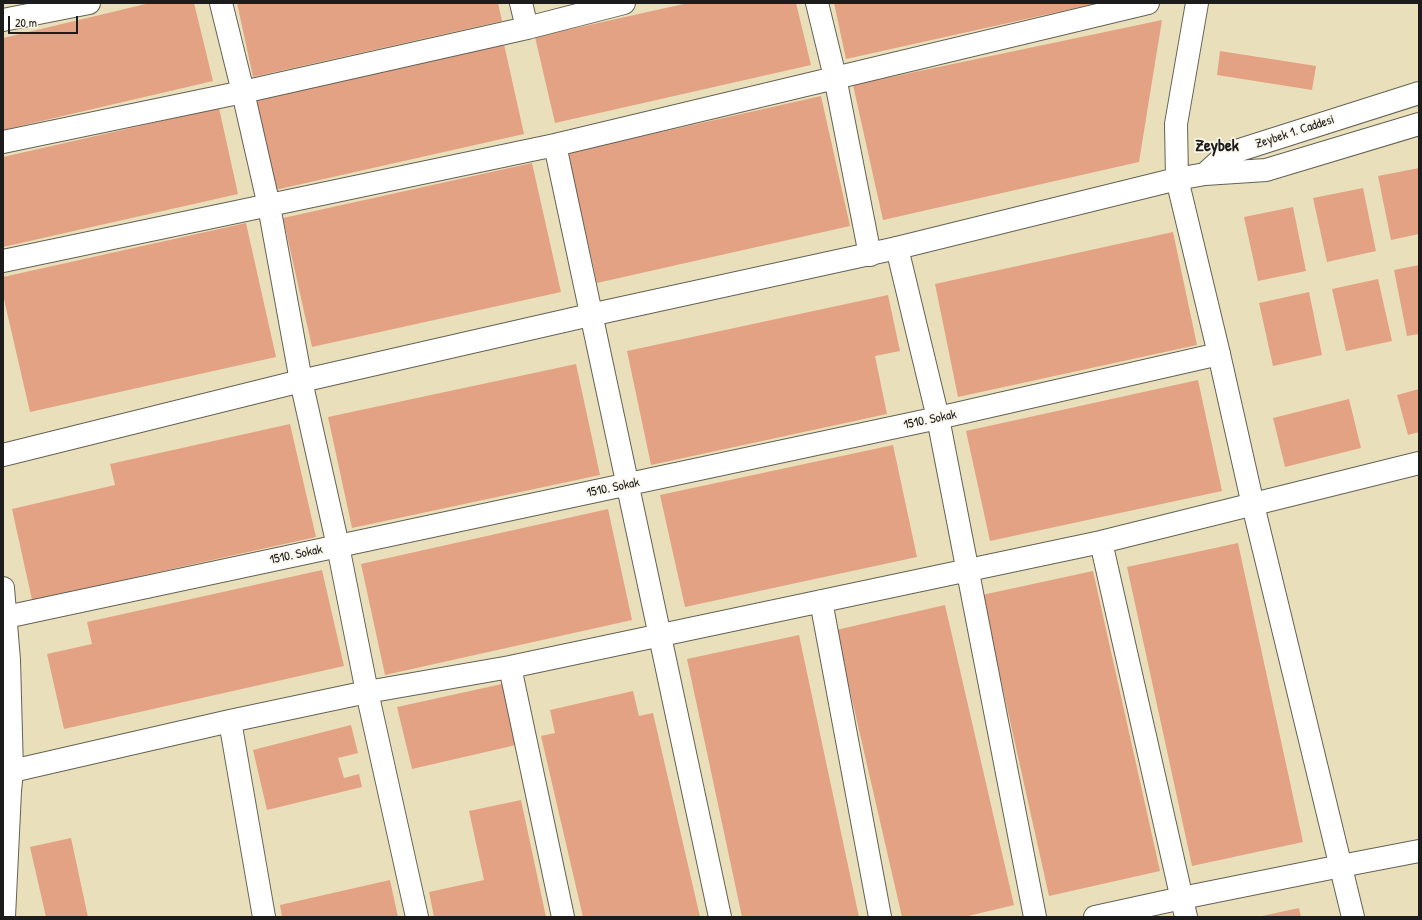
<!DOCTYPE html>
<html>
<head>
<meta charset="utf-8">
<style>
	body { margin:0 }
	#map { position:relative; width:1422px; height:920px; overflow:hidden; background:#e9e0bb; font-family:"Patrick Hand",sans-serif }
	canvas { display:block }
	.frame { position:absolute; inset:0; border:4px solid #1c1c1c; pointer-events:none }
	.scale { position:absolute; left:8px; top:16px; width:70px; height:18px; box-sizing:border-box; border:2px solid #1c1c1c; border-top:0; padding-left:5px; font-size:12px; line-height:14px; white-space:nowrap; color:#1c1c1c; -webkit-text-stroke:3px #fbf7ec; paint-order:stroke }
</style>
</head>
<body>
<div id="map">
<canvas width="1422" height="920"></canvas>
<div class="frame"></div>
<div class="scale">20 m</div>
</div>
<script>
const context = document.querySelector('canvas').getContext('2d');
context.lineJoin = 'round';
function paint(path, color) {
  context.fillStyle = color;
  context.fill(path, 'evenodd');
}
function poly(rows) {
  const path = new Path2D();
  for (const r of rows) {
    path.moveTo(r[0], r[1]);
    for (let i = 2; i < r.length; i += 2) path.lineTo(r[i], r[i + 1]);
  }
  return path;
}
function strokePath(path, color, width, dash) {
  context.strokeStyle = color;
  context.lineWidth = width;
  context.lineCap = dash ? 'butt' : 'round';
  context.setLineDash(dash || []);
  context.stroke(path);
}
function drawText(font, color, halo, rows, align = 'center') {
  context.font = font + ' "Patrick Hand",sans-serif';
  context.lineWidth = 3.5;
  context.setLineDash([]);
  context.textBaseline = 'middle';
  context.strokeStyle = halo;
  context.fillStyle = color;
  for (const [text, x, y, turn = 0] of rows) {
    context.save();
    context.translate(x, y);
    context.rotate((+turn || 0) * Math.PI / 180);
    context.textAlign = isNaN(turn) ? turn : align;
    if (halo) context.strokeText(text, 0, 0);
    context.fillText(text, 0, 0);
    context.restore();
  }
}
const building = poly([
	[150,3,194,3,213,81,3,130,3,38],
	[237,3,498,3,502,21,253,77],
	[688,3,796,3,811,65,555,123,535,37],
	[834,3,1094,3,1094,4,846,59],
	[1162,20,1139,162,883,220,853,85],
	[504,44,524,134,275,190,255,100],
	[1220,51,1316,66,1312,90,1217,75],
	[821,96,850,226,597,283,568,153],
	[219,108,238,194,3,247,3,157],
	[532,163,561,292,312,347,283,218],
	[1419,168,1419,234,1391,240,1378,176],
	[1363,188,1376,251,1327,262,1313,198],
	[1293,207,1306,271,1258,281,1244,217],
	[246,223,276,357,30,412,3,295,3,277],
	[1173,232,1197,345,958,397,935,284],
	[1419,265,1419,334,1407,336,1394,270],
	[1378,279,1392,341,1346,351,1332,289],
	[1309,292,1322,355,1273,366,1259,303],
	[888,295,900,351,875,356,887,414,651,465,627,351],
	[576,364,600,475,352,528,328,417],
	[1198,380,1222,491,990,541,966,431],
	[1419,389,1419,432,1408,435,1397,395],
	[1349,399,1361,448,1285,467,1273,418],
	[290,424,316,537,32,600,12,509,115,485,110,464],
	[893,445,917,557,685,607,660,495],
	[608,509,632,620,385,675,361,564],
	[1238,543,1303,842,1192,866,1127,567],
	[322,570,344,666,64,729,47,654,92,644,87,622],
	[1093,571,1160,871,1049,896,982,595],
	[945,605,1014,905,964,917,902,917,836,630],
	[799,635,859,917,742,917,687,659],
	[502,684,516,745,412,769,397,707],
	[633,691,639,716,653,713,700,917,583,917,541,736,555,733,550,710],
	[351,725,358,753,338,758,344,778,359,774,362,787,267,810,253,750],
	[521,800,546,917,434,917,429,892,484,880,469,811],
	[71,838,88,917,46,917,30,847],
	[390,880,398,917,282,917,280,905],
	[1299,908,1301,917,1262,917,1262,916]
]);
const minor = poly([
	[221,3,243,92,269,206,301,381,338,546,367,692,417,917],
	[521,3,527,28],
	[817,3,835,77,870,255],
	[3,20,89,3],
	[3,142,243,92,527,28,624,3],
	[555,145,720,917],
	[897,248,938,418,1035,917],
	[3,261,555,145,1148,3],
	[1101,542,1186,917],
	[821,601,880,917],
	[6,617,938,418,1219,354],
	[510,667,563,917],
	[230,721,264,917],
	[12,771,230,721,367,692,510,667,1101,542,1419,463],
	[1341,866,1419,851]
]);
const tertiary = poly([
	[1197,3,1176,124,1177,179,1219,354,1253,505,1353,917],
	[1205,174,1227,154,1419,93],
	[3,455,301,381,590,315,897,248,1177,179,1205,174,1266,170,1419,124],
	[3,588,9,660,12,771,10,791,4,917],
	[1095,917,1182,898,1341,866]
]);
const streetNames = [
	["Zeybek 1. Caddesi",1295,132,-18],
	["1510. Sokak",930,420,-12],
	["1510. Sokak",613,488,-12],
	["1510. Sokak",296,555,-12]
];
const districtNames = [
	["Zeybek",1217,146]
];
paint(building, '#e4a284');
strokePath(minor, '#646154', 24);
strokePath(tertiary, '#646154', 24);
strokePath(minor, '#fff', 22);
strokePath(tertiary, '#fff', 22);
drawText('13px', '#1c1c1c', '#fbf7ec', streetNames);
drawText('bold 17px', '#1c1c1c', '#fbf7ec', districtNames);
</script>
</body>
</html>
